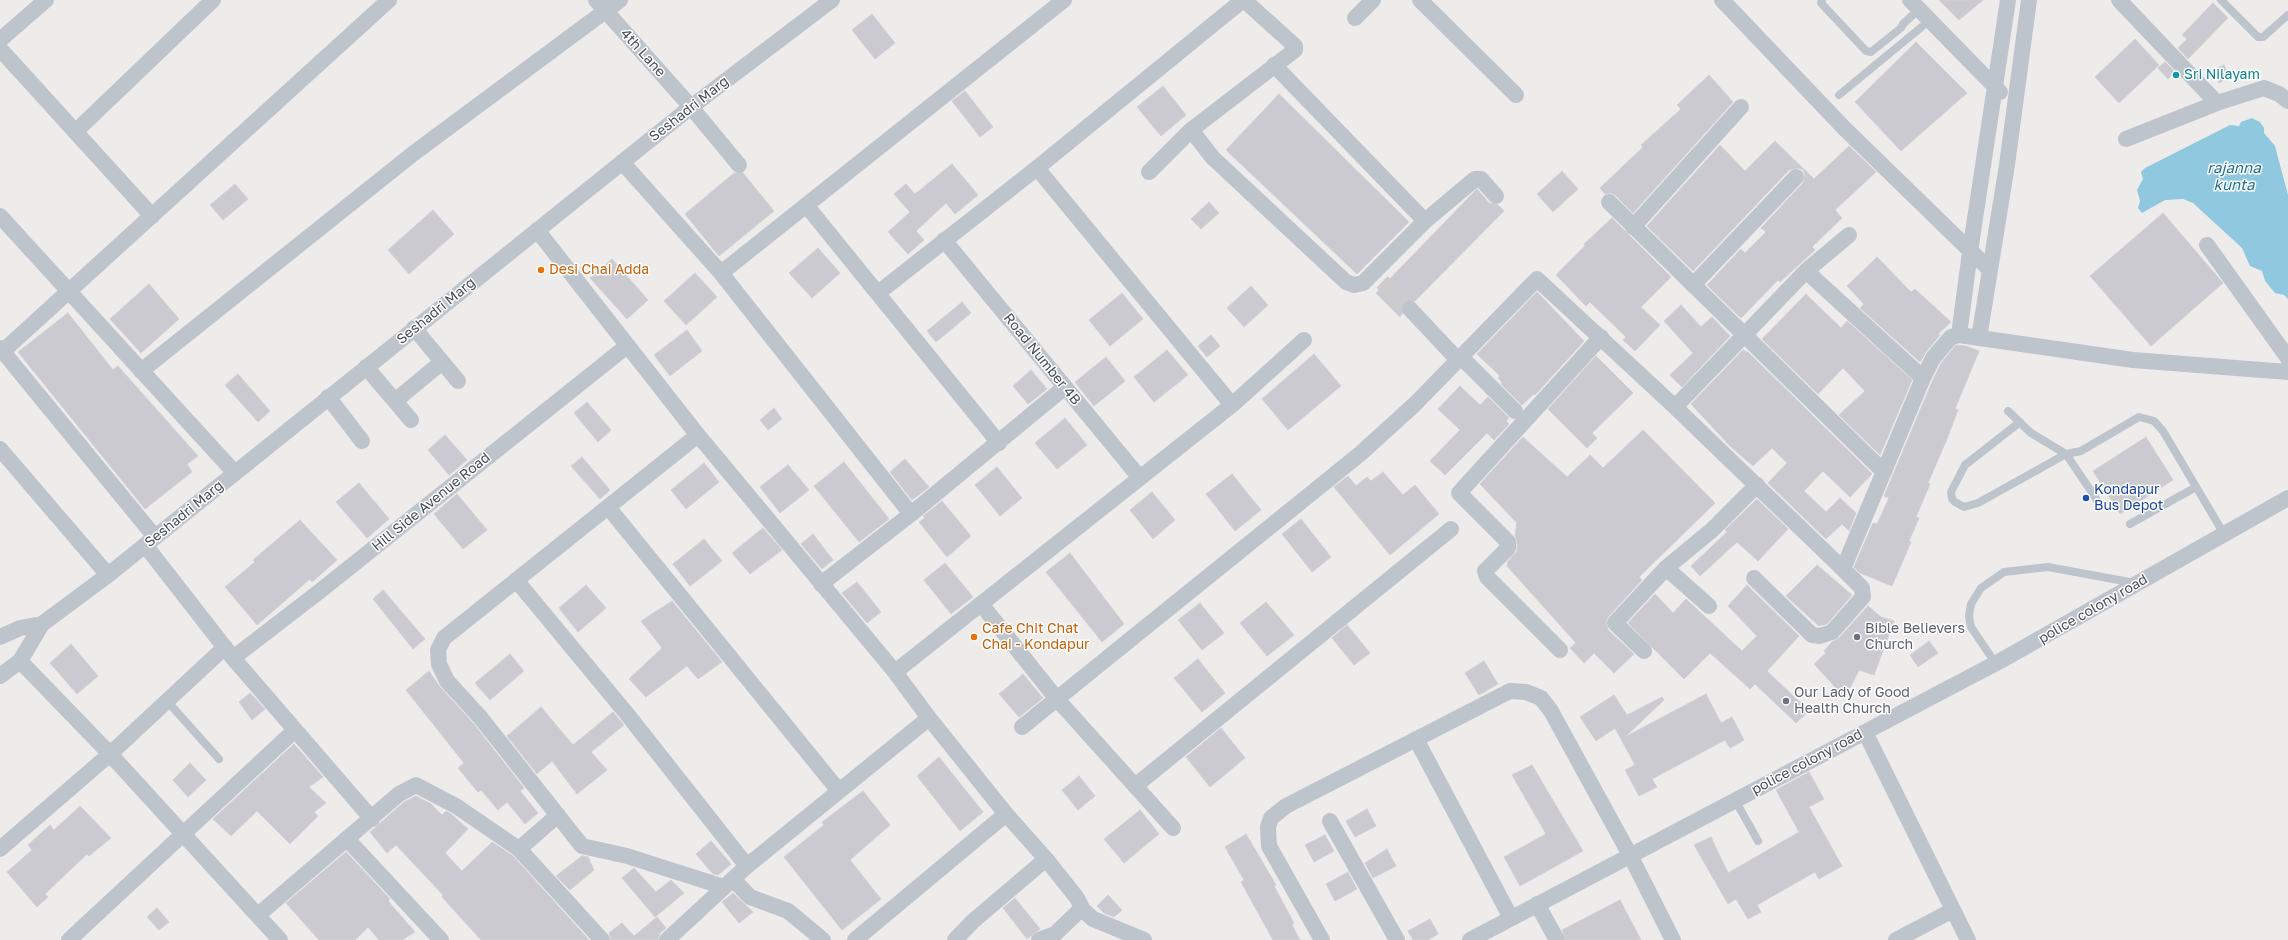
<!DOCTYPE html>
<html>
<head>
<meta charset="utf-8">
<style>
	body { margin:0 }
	canvas { display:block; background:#eeeceb }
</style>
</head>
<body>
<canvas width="2288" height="940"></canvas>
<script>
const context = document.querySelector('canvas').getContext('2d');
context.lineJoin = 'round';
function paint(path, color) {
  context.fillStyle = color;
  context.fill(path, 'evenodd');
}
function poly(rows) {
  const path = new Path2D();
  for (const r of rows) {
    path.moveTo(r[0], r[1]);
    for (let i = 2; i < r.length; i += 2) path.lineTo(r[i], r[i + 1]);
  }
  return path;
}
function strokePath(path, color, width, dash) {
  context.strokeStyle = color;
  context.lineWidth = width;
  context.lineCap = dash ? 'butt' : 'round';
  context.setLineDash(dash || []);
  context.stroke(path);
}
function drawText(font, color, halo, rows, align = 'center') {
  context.font = font + ' "Golos Text",sans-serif';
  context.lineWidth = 3;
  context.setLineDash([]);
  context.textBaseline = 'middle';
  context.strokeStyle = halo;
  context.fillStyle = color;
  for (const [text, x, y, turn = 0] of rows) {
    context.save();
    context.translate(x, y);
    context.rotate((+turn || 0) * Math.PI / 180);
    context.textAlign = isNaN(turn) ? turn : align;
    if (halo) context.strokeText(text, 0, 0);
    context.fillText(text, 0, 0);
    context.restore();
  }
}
const water = poly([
	[2252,118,2260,122,2264,128,2264,133,2275,146,2288,195,2288,299,2284,295,2275,293,2265,281,2262,271,2250,266,2242,248,2193,203,2183,199,2165,200,2142,213,2138,208,2140,201,2137,190,2143,179,2141,172,2145,168,2230,125,2239,126,2241,122]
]);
const building = poly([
	[1939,0,1983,0,1959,20,1939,0],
	[2213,3,2228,18,2188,59,2178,48,2187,39,2182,35,2213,3],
	[872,14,895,43,875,59,852,30,872,14],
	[2135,39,2159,65,2119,103,2095,77,2135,39],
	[1916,42,1967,93,1901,151,1855,102,1916,42],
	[2165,62,2175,72,2168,79,2158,68,2165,62],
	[2224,65,2230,77,2219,83,2213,70,2224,65],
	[1709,75,1733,102,1633,213,1615,195,1611,193,1605,194,1600,188,1643,147,1641,145,1681,109,1677,105,1709,75],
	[1163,86,1186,115,1161,136,1137,107,1163,86],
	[965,91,993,127,980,137,952,101,965,91],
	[1279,94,1409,222,1357,274,1226,150,1279,94],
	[1775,141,1814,179,1849,146,1876,172,1835,210,1842,218,1812,247,1815,250,1780,282,1778,280,1741,318,1707,285,1741,249,1745,253,1766,232,1761,228,1803,183,1805,175,1803,170,1798,168,1789,170,1693,271,1647,226,1720,145,1745,171,1775,141],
	[952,164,978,195,955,214,946,203,916,231,924,240,908,254,888,232,910,212,894,194,906,184,915,194,952,164],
	[1562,171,1578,189,1553,212,1537,194,1562,171],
	[734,173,743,173,774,211,719,256,685,214,734,173],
	[235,184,248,199,223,220,210,205,235,184],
	[1477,189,1489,203,1498,205,1504,211,1415,301,1408,300,1403,302,1401,307,1402,314,1400,317,1376,293,1477,189],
	[1209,202,1219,213,1201,229,1191,219,1209,202],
	[433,210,454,234,409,274,388,250,433,210],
	[2163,213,2223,283,2151,346,2090,276,2163,213],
	[1612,218,1671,277,1641,307,1660,325,1635,351,1623,340,1626,337,1590,302,1586,306,1556,275,1585,246,1584,244,1612,218],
	[818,248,840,273,812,298,789,273,818,248],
	[1877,257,1911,292,1915,289,1951,322,1938,334,1940,335,1926,352,1920,362,1860,308,1864,304,1847,286,1877,257],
	[612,259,648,300,627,319,590,278,612,259],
	[695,273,717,297,686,325,664,301,695,273],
	[149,284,179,319,141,353,110,319,149,284],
	[1251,286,1268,305,1244,327,1227,308,1251,286],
	[1537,292,1584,341,1535,395,1534,394,1522,405,1501,384,1502,382,1498,378,1500,376,1477,354,1537,292],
	[1122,293,1143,319,1110,346,1089,320,1122,293],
	[1806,294,1841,328,1847,321,1912,380,1880,455,1839,415,1865,391,1843,368,1818,394,1762,339,1806,294],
	[962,302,971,313,936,342,927,331,962,302],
	[1681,305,1701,327,1712,317,1730,336,1682,387,1670,375,1693,353,1664,321,1681,305],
	[68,313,113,370,118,366,198,456,187,464,192,472,145,509,18,352,68,313],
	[687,330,702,351,670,376,654,355,687,330],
	[1211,335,1220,346,1207,357,1198,346,1211,335],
	[1956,345,1966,346,1979,351,1955,409,1958,410,1947,439,1928,483,1930,484,1916,517,1919,518,1909,541,1911,542,1892,586,1860,573,1854,567,1873,523,1877,524,1889,498,1884,496,1932,382,1941,363,1956,345],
	[1167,350,1188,375,1154,402,1134,377,1167,350],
	[1743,350,1749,353,1872,474,1850,497,1823,471,1804,491,1826,512,1840,498,1856,513,1849,531,1842,524,1826,539,1768,483,1787,463,1772,448,1753,466,1730,446,1691,404,1743,350],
	[1314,354,1341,386,1288,430,1262,399,1314,354],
	[1596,356,1633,393,1592,433,1597,438,1587,448,1548,409,1596,356],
	[1106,357,1125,381,1094,406,1075,382,1106,357],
	[1031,370,1047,389,1028,404,1013,386,1031,370],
	[238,374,270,411,258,422,225,385,238,374],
	[1460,386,1480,405,1488,397,1509,418,1506,421,1509,424,1494,440,1487,433,1445,475,1430,461,1460,430,1438,409,1460,386],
	[587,402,611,430,598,442,574,413,587,402],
	[774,408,782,419,768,430,760,420,774,408],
	[1065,418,1087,445,1057,469,1035,443,1065,418],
	[1643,430,1715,503,1639,577,1642,580,1608,617,1606,621,1608,630,1634,654,1614,673,1594,653,1584,663,1570,648,1576,643,1507,566,1508,561,1517,551,1517,542,1515,535,1517,523,1480,484,1523,437,1567,477,1590,455,1603,468,1643,430],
	[445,435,467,460,449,475,428,450,445,435],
	[2146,437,2173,480,2120,514,2093,471,2146,437],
	[582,457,610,490,600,499,571,466,582,457],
	[905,459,929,487,912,500,890,472,905,459],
	[844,462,889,519,859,542,814,486,844,462],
	[704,463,719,482,686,509,671,490,704,463],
	[788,465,809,490,780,513,760,487,788,465],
	[997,467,1022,498,1000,516,975,485,997,467],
	[1383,472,1403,495,1415,485,1439,514,1390,555,1334,487,1348,476,1356,486,1367,477,1371,481,1383,472],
	[1232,474,1261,510,1235,531,1206,494,1232,474],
	[359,483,389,519,367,538,336,502,359,483],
	[1152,492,1175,520,1153,539,1130,510,1152,492],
	[457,494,487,530,463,549,434,514,457,494],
	[1757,499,1788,529,1758,561,1737,542,1700,576,1691,566,1727,532,1725,530,1757,499],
	[942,501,971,536,947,557,919,522,925,518,923,516,942,501],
	[1301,519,1331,557,1312,572,1282,534,1301,519],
	[300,520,337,560,312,582,310,579,257,625,225,587,255,562,253,560,300,520],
	[763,528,782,550,750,574,732,553,763,528],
	[813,534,833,560,822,569,801,544,813,534],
	[704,539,722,561,690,586,673,564,704,539],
	[1070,553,1124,624,1102,642,1046,572,1070,553],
	[945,563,973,597,951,614,924,580,945,563],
	[1817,565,1852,595,1827,624,1819,626,1786,596,1817,565],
	[857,582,881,612,867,623,842,593,857,582],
	[586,585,606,608,578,632,559,608,586,585],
	[1747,585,1799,636,1767,671,1809,711,1796,723,1755,684,1750,689,1710,653,1684,679,1628,623,1655,594,1673,613,1686,599,1742,651,1757,636,1728,606,1747,585],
	[383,590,425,639,413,649,373,599,383,590],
	[672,601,722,662,698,679,687,666,646,697,629,679,662,648,641,621,672,601],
	[1266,602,1294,635,1267,656,1240,623,1266,602],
	[1200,603,1224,633,1202,650,1178,620,1200,603],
	[1868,606,1881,617,1894,621,1874,675,1859,670,1845,698,1814,664,1826,653,1824,651,1832,642,1839,638,1868,606],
	[1347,625,1370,653,1354,665,1332,638,1347,625],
	[1929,641,1938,653,1918,667,1910,655,1929,641],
	[71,644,98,676,77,694,50,663,71,644],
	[510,654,524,671,490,700,475,683,510,654],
	[1198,659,1225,693,1202,712,1174,678,1198,659],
	[1484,661,1498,684,1479,695,1465,673,1484,661],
	[429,671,440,687,473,723,524,788,520,791,538,813,525,824,507,802,498,810,481,790,478,792,458,768,464,763,406,690,429,671],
	[1023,674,1043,698,1019,717,999,694,1023,674],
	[250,693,265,709,252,720,239,702,250,693],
	[1706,694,1721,723,1732,717,1744,740,1730,748,1725,740,1652,779,1657,787,1639,796,1625,770,1635,765,1615,728,1596,741,1580,717,1614,695,1627,715,1662,697,1664,700,1625,737,1706,694],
	[541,707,573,745,613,712,624,725,591,752,607,770,577,794,552,761,537,774,507,736,541,707],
	[1221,728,1245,758,1210,787,1186,757,1221,728],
	[294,744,323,777,309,787,326,803,314,812,318,816,290,844,257,811,231,836,213,819,294,744],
	[939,757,983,812,960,831,917,776,939,757],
	[190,763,206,780,188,797,173,780,190,763],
	[1532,765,1583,851,1520,886,1504,857,1546,834,1512,775,1532,765],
	[1809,772,1824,799,1809,807,1842,866,1819,879,1815,872,1757,905,1761,912,1748,919,1736,899,1728,904,1694,845,1711,837,1728,873,1799,832,1776,790,1809,772],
	[1079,776,1095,796,1078,810,1062,790,1079,776],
	[863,791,890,825,850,860,881,899,842,930,784,857,824,825,822,822,863,791],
	[416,796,431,804,442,815,446,811,451,814,468,829,445,853,462,871,492,842,513,856,589,940,481,940,442,897,443,895,396,845,387,853,370,832,404,802,416,796],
	[80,806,111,838,89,856,87,854,45,894,48,897,37,907,7,872,32,850,28,845,50,825,54,830,80,806],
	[1367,809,1376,826,1355,837,1346,821,1367,809],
	[1140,810,1159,834,1124,863,1104,839,1140,810],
	[1246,834,1276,885,1274,886,1294,923,1292,925,1300,940,1273,940,1241,882,1244,880,1225,847,1246,834],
	[1325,835,1334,851,1314,862,1305,845,1325,835],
	[711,841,731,864,718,875,713,874,696,854,711,841],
	[1387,849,1396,866,1373,878,1365,863,1387,849],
	[346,852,390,899,388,901,415,932,402,940,379,940,368,927,355,940,319,940,286,903,346,852],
	[582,856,588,857,594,870,570,890,556,876,582,856],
	[634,868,656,892,671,880,684,893,655,917,622,878,634,868],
	[1348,872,1357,889,1335,901,1326,884,1348,872],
	[733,893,753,912,739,923,722,902,733,893],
	[1108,895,1122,910,1114,917,1104,913,1097,906,1108,895],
	[1015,898,1040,929,1027,939,1003,908,1015,898],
	[1620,900,1641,940,1566,940,1562,930,1620,900],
	[157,908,169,922,159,930,147,917,157,908],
	[657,917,666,928,660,933,658,940,611,940,609,933,622,923,634,936,657,917],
	[1430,919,1438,934,1428,940,1413,940,1408,931,1430,919]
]);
const minorTunnel = poly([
	[1382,282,1410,309]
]);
const service = poly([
	[1822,0,1821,3,1866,51,1871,52,1901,28,1903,24,1919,9],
	[2221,0,2258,37,2263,37,2288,15],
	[1839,95,1930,20],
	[2008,411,2031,433,2066,454,2081,451,2139,417,2154,421,2163,431,2224,534],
	[2020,422,1965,465,1951,492,1952,499,1955,502,1964,507,1978,503,2066,454,2101,506],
	[2130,524,2196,487],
	[1996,664,1971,627,1969,616,1971,604,1981,588,2004,572,2048,567,2135,583],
	[167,701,219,759],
	[1735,800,1758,841]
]);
const minor = poly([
	[596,0,691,107,739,165],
	[1420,0,1516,95],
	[1722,0,1844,128,1990,270],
	[1910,0,2000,92],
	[2119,0,2217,103,2264,88,2279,94,2288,101],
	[1355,18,1373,0],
	[0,40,46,0],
	[0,49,152,216],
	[1191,130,1213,158,1346,282,1354,285,1363,283,1425,221,1274,65],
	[75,132,213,0],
	[2126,139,2217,103],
	[622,162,721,273,911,514],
	[1037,168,1232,405],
	[1149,172,1191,130,1295,50,1295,46,1244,0],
	[1609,202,1884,472],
	[806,205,999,443],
	[0,216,235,473],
	[1425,221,1475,179,1481,179,1496,196],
	[1633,227,1741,107],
	[537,230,693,429,895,672,1232,405,1304,340],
	[944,240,1140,478],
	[2207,245,2288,358],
	[1806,271,1923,378],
	[721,273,1064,0],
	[1693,285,1796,177],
	[878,293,1037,168,1243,0],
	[1410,309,1458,360],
	[414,328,458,381],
	[1959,335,1970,252,2008,0],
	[1979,338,2007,165,2029,0],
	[0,348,155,537],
	[3,351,389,0],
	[1461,357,1515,411],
	[366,367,411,420],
	[141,371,414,153,620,0],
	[328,397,362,441],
	[395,401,442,362],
	[1675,407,1806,271,1849,235],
	[698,435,444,638,438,650,439,664,447,681,480,717,582,846,627,856,724,887],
	[0,449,108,575],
	[608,507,839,791],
	[145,545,233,658,372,819],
	[1666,568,1709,606],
	[1754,578,1812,635,1820,636,1832,632,1863,597,1862,588,1843,569],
	[516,580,627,714,747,866],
	[821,584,911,514,1065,387],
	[981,604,1056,698,1173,828],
	[0,637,20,628,42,624],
	[1560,650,1487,577,1485,571,1508,548,1508,542,1459,493,1601,337],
	[1644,651,1615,623,1666,568,1712,530,1757,485],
	[233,658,320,591,627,346],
	[20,661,110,754,280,940],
	[895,672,929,718,1006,814,1046,859,1077,898,1083,910,1093,919,1144,940],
	[0,676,20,661,42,624,108,575,691,107,832,0],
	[1022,727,1360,454,1415,404,1537,279,1675,407,1843,569,1923,378,1933,358,1951,337,1959,335,2133,360,2288,372],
	[1865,732,1968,940],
	[1416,739,1511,918],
	[1135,786,1451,529],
	[1330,821,1397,940],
	[347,839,441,940],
	[0,849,110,754,225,647],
	[519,849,602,940],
	[733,879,750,897,788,911,823,940],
	[1537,904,1557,940],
	[258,915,399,794,416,785,456,806,519,849,558,815],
	[69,940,295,730],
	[667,940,747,866,929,718],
	[855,940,1006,814],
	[955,940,972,922,1046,859],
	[1039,940,1055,934,1082,908],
	[1322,940,1269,846,1268,827,1271,818,1286,806,1510,691,1526,692,1541,698,1551,711,1630,855,1673,940],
	[1470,940,2002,660,2288,498],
	[1896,940,1953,910]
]);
const markers = [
	[2176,75,4,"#0f9aa8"],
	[541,270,4,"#e8710a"],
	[2086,498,4,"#1a4fb4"],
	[974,637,4,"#e8710a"],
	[1857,637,4,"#6b7280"],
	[1786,701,4,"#6b7280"]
];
const streetNames = [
	["4th Lane",643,53,48],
	["Seshadri Marg",689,109,-38],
	["Seshadri Marg",436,311,-39],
	["Road Number 4B",1042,359,51],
	["Hill Side Avenue Road",431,502,-39],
	["Seshadri Marg",184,514,-39],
	["police colony road",2093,609,-30],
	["police colony road",1807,762,-28]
];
const cultureNames = [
	["Sri Nilayam",2184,75]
];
const foodNames = [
	["Desi Chai Adda",549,270],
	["Cafe Chit Chat",982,629],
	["Chai - Kondapur",982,645]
];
const transitNames = [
	["Kondapur",2094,490],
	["Bus Depot",2094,506]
];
const worshipNames = [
	["Bible Believers",1865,629],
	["Church",1865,645],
	["Our Lady of Good",1794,693],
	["Health Church",1794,709]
];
const waterNames = [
	["rajanna",2234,168],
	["kunta",2234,185]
];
paint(water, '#90c8df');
paint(building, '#cacad0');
strokePath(building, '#d0d1d6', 1);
strokePath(minorTunnel, '#cccccd', 16, [16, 8]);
strokePath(service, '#bec4cc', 8);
strokePath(minor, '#bec4cc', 16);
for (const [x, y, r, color] of markers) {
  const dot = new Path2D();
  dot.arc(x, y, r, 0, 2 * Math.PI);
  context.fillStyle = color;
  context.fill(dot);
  strokePath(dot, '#fff', 1.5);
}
drawText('14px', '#464d56', '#fff', streetNames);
drawText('14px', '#0d838f', '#fff', cultureNames, 'left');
drawText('14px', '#c56008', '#fff', foodNames, 'left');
drawText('14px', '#164399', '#fff', transitNames, 'left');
drawText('14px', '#5b616d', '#fff', worshipNames, 'left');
drawText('italic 15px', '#1d6f92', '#fff', waterNames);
</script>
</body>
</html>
